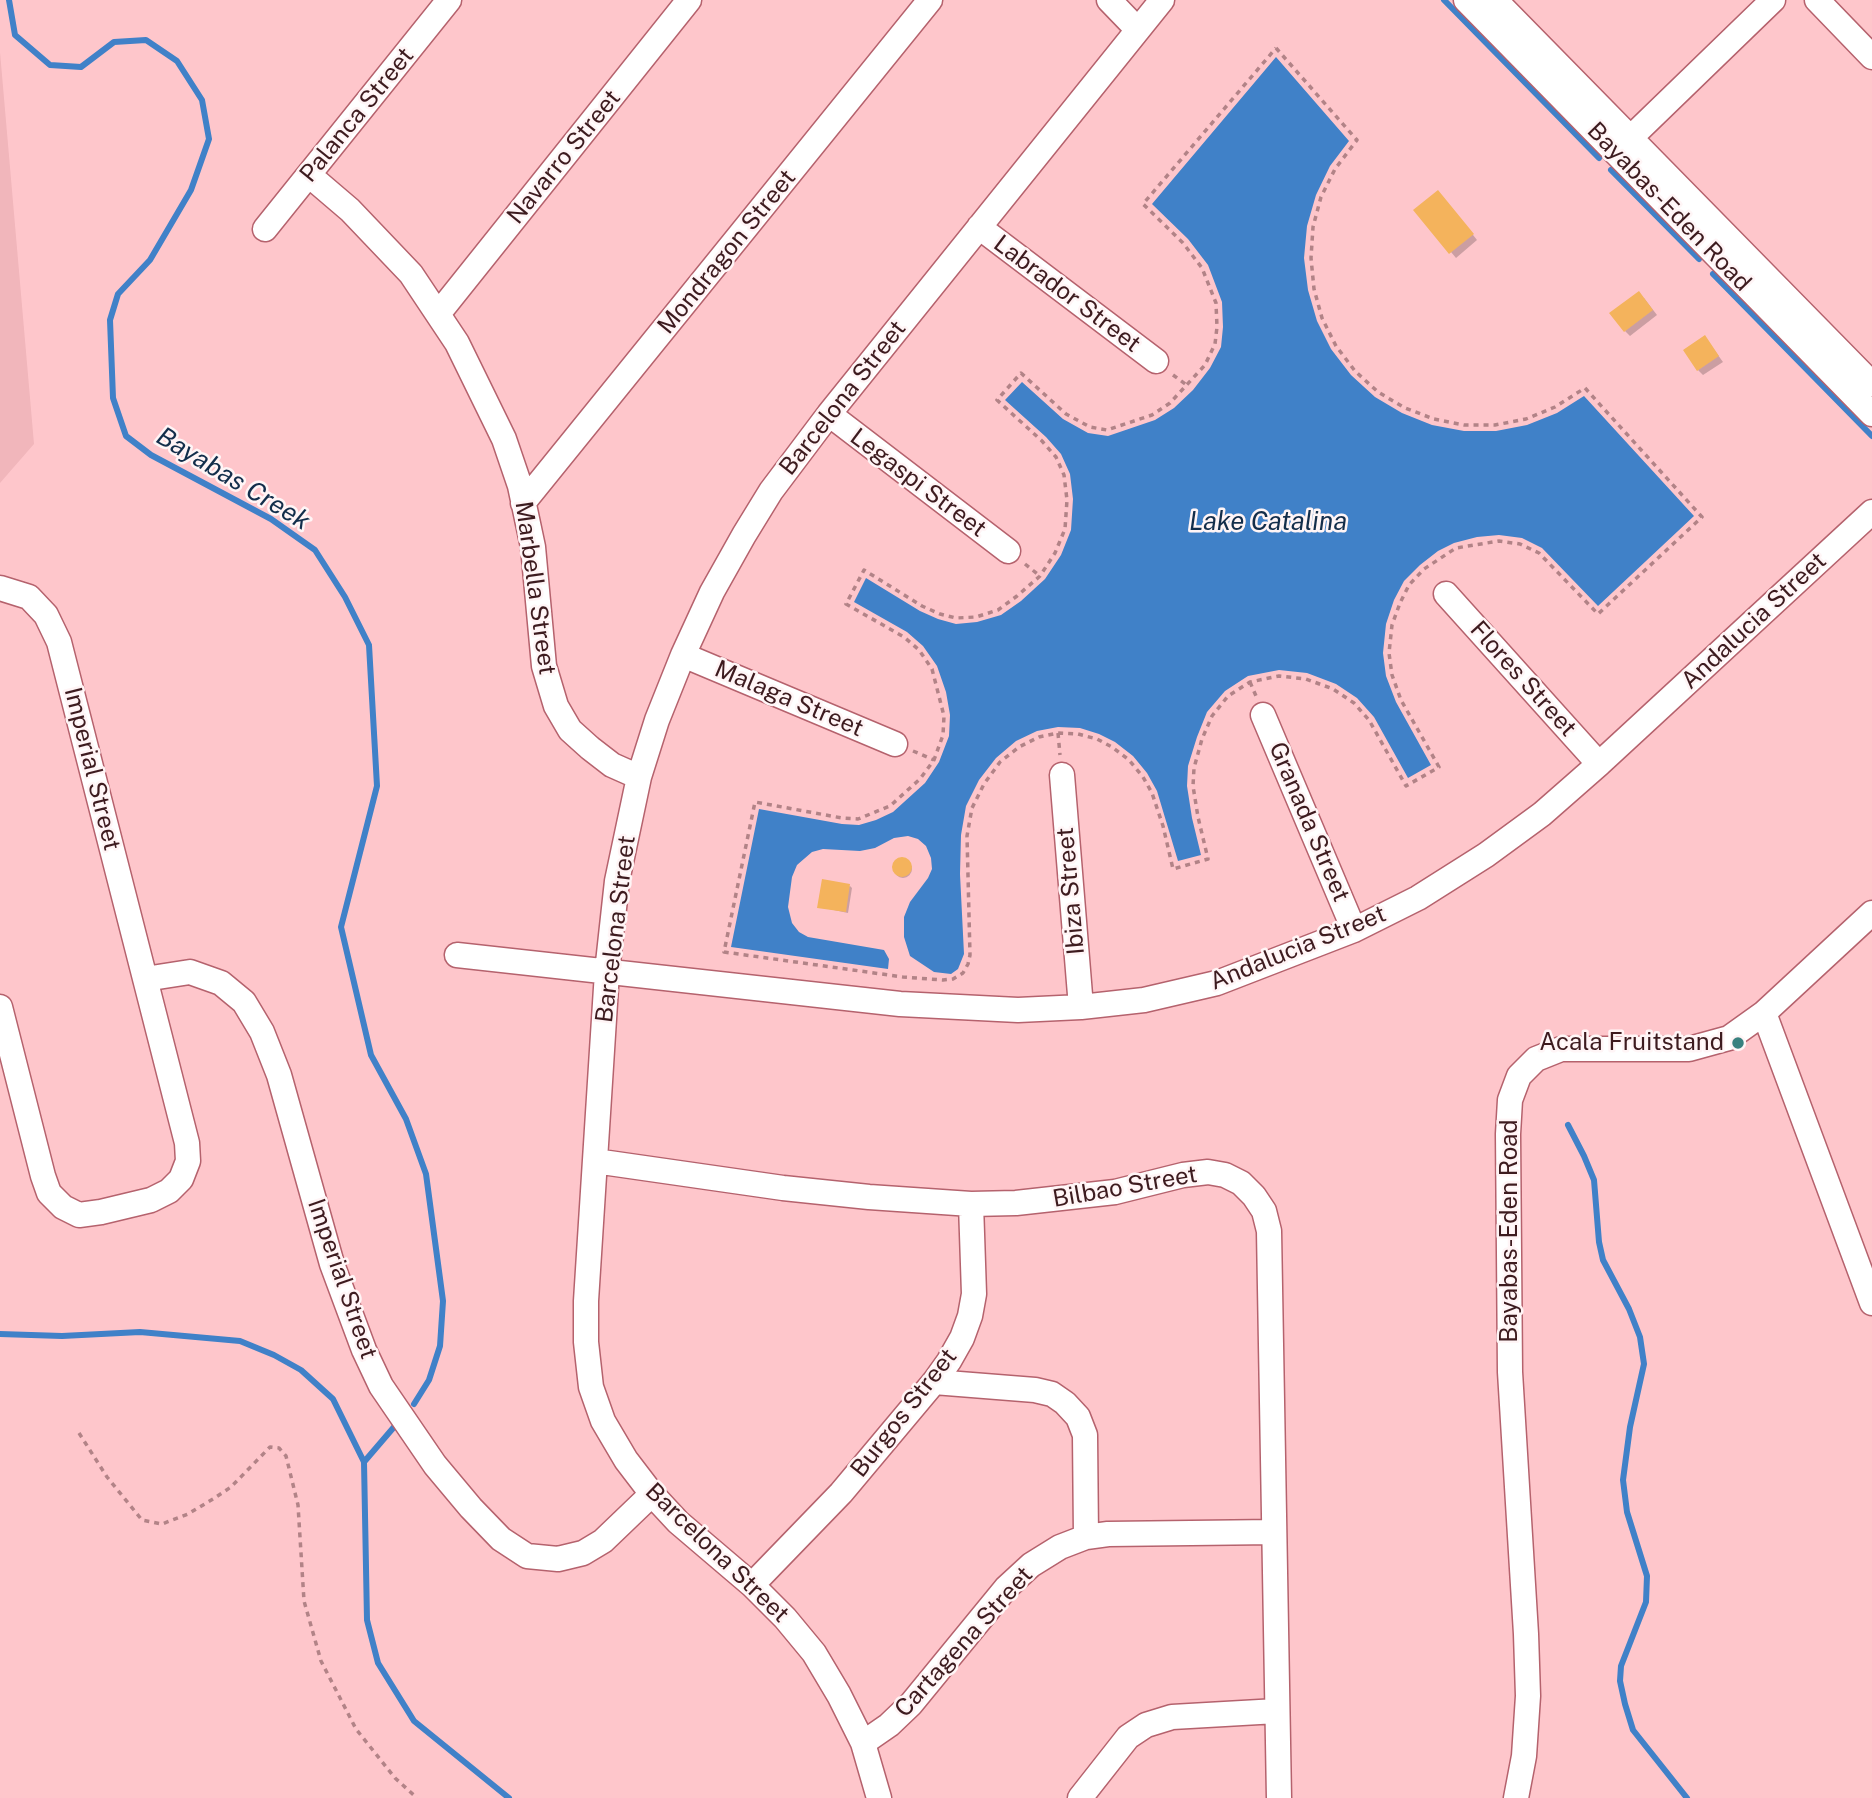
<!DOCTYPE html>
<html>
<head>
<meta charset="utf-8">
<style>
	body { margin:0 }
	canvas { display:block; background:#fec6cb }
</style>
</head>
<body>
<canvas width="1872" height="1798"></canvas>
<script>
const context = document.querySelector('canvas').getContext('2d');
context.lineJoin = 'round';
function paint(path, color) {
  context.fillStyle = color;
  context.fill(path, 'evenodd');
}
function poly(rows) {
  const path = new Path2D();
  for (const r of rows) {
    if (r.length === 3) {
      path.moveTo(r[0] + r[2], r[1]);
      path.arc(r[0], r[1], r[2], 0, 2 * Math.PI);
      continue;
    }
    path.moveTo(r[0], r[1]);
    for (let i = 2; i < r.length; i += 2) path.lineTo(r[i], r[i + 1]);
  }
  return path;
}
function strokePath(path, color, width, dash) {
  context.strokeStyle = color;
  context.lineWidth = width;
  context.lineCap = dash ? 'butt' : 'round';
  context.setLineDash(dash || []);
  context.stroke(path);
}
function drawText(font, color, halo, rows, align = 'center') {
  context.font = font + ' "Public Sans",sans-serif';
  context.lineWidth = 5;
  context.setLineDash([]);
  context.textBaseline = 'middle';
  context.strokeStyle = halo;
  context.fillStyle = color;
  for (const [text, x, y, turn = 0] of rows) {
    context.save();
    context.translate(x, y);
    context.rotate((+turn || 0) * Math.PI / 180);
    context.textAlign = isNaN(turn) ? turn : align;
    if (halo) context.strokeText(text, 0, 0);
    context.fillText(text, 0, 0);
    context.restore();
  }
}
const built = poly([
	[0,52,34,444,0,483]
]);
const water = poly([
	[1276,57,1349,141,1330,166,1316,195,1307,226,1304,258,1308,290,1317,321,1331,349,1351,375,1375,397,1402,413,1432,425,1464,431,1496,431,1527,425,1557,413,1584,396,1694,516,1598,606,1542,548,1522,538,1499,535,1477,537,1454,543,1438,551,1420,565,1404,581,1394,600,1386,624,1383,653,1386,676,1396,702,1431,765,1408,778,1374,717,1357,698,1336,684,1307,673,1279,670,1248,676,1225,691,1207,712,1197,737,1188,766,1187,786,1192,818,1201,855,1178,861,1157,791,1147,773,1133,756,1115,742,1099,734,1080,728,1058,727,1037,731,1016,741,996,758,979,780,966,806,961,835,960,874,964,954,958,969,951,974,934,972,910,956,904,937,904,917,910,902,928,878,932,869,931,858,926,846,918,839,908,836,894,838,875,848,860,851,823,849,812,852,797,865,792,877,788,907,792,923,799,932,808,937,884,950,889,959,888,969,731,947,759,809,842,824,859,825,876,820,893,812,925,783,939,762,949,736,950,715,946,692,937,666,923,646,907,632,854,602,866,578,920,611,938,619,956,624,977,622,1001,615,1021,601,1045,579,1061,555,1071,530,1073,499,1070,474,1061,454,1046,437,1005,400,1022,382,1063,419,1088,433,1108,436,1155,420,1174,408,1193,390,1210,368,1221,347,1223,327,1222,302,1208,265,1188,239,1152,204]
]);
const shadow = poly([
	[1443,197,1477,240,1456,258,1416,210],
	[1644,298,1657,315,1630,336,1625,331],
	[1705,337,1723,362,1703,375,1698,370],
	[903,869,9],
	[850,886,852,888,848,913,819,907]
]);
const stream = poly([
	[9,0,15,35,50,65,81,67,114,42,146,40,177,61,202,100,209,139,191,190,150,260,118,294,110,320,113,398,126,436,151,455,271,519,315,550,345,597,369,645,377,786,341,927,371,1055,406,1119,426,1174,443,1301,440,1346,429,1380,414,1404],
	[1444,0,1599,158],
	[1611,170,1699,259],
	[1713,274,1872,436],
	[1568,1125,1584,1156,1594,1180,1599,1242,1603,1260,1629,1309,1640,1337,1644,1364,1630,1427,1623,1480,1627,1512,1647,1576,1646,1602,1621,1666,1620,1681,1625,1704,1633,1730,1687,1798],
	[0,1334,62,1336,140,1332,240,1341,274,1355,301,1370,333,1399,364,1462],
	[394,1427,364,1462,367,1620,378,1663,414,1721,509,1798]
]);
const building = poly([
	[1438,190,1474,234,1449,254,1413,210],
	[1639,291,1653,310,1624,332,1609,313],
	[1705,335,1719,356,1697,371,1683,350],
	[902,867,10],
	[822,879,850,884,846,912,817,908]
]);
const path = poly([
	[1276,48,1357,140,1335,169,1321,197,1313,227,1311,258,1314,289,1322,318,1336,346,1355,371,1378,392,1405,408,1434,419,1464,425,1495,425,1526,419,1555,407,1585,388,1702,517,1598,614,1539,553,1520,544,1499,541,1456,548,1424,569,1409,585,1400,603,1392,625,1389,653,1392,675,1401,700,1439,767,1406,786,1369,720,1354,703,1333,689,1306,679,1279,676,1250,682,1228,696,1212,716,1202,739,1194,768,1193,786,1198,817,1208,859,1173,869,1163,826,1152,793,1143,777,1129,760,1112,747,1097,739,1078,734,1058,733,1039,737,1019,747,1000,762,984,784,972,808,967,836,970,955,968,964,963,973,953,979,943,980,903,977,724,952,755,802,842,818,858,819,890,806,920,779,934,760,943,735,944,716,932,669,919,650,904,637,846,604,864,570,922,606,940,614,956,618,976,617,998,610,1017,596,1040,576,1055,553,1065,529,1067,500,1064,475,1056,457,1042,441,997,400,1021,373,1066,414,1090,427,1107,430,1152,415,1170,403,1205,365,1215,344,1217,327,1216,303,1202,268,1183,243,1143,204,1276,48],
	[1173,375,1188,386],
	[1025,564,1040,576],
	[1250,682,1256,696],
	[1058,733,1060,755],
	[913,751,934,760],
	[79,1433,107,1477,142,1520,162,1524,188,1514,213,1499,231,1487,270,1447,279,1448,286,1456,298,1505,304,1601,321,1661,356,1729,395,1778,417,1798]
]);
const minor = poly([
	[1109,0,1137,29],
	[1466,0,1872,414],
	[1495,0,1872,384],
	[1817,0,1872,57],
	[1618,150,1773,0],
	[309,175,350,210,411,274,457,343,504,439,520,486,533,547,544,666,556,706,570,730,590,748,612,765,639,777],
	[979,227,1156,361],
	[265,229,449,0],
	[438,314,689,0],
	[829,414,1008,551],
	[523,503,930,0],
	[0,588,29,597,46,615,59,642,187,1143,188,1161,181,1179,169,1191,151,1200,101,1212,79,1215,63,1207,49,1193,43,1176,0,1007],
	[1446,594,1599,764],
	[683,655,895,744],
	[1263,715,1354,930],
	[1062,775,1081,1007],
	[457,955,900,1004,1018,1010,1081,1007,1144,1000,1217,983,1354,930,1418,898,1486,855,1542,814,1599,764,1872,512],
	[145,979,190,972,221,983,244,1002,262,1032,279,1075,332,1264,364,1350,381,1386,435,1465,471,1508,501,1539,527,1556,558,1559,583,1553,603,1541,652,1494],
	[1764,1013,1872,1303],
	[595,1161,783,1188,869,1197,971,1204,1016,1203,1115,1192,1183,1175,1208,1172,1225,1175,1241,1183,1254,1196,1264,1211,1269,1231,1279,1798],
	[934,1382,1035,1390,1052,1394,1065,1403,1078,1417,1085,1435,1086,1537],
	[752,1585,841,1493,934,1382,949,1361,962,1338,970,1316,974,1294,971,1204],
	[863,1743,889,1725,911,1704,1006,1588,1031,1565,1060,1547,1086,1537,1108,1534,1274,1532],
	[879,1798,863,1743,839,1695,814,1653,785,1618,752,1585,678,1522,652,1494,626,1460,603,1421,591,1387,586,1342,586,1301,607,972,617,881,639,777,657,720,683,655,712,592,744,535,771,491,829,414,1162,0],
	[1080,1798,1128,1737,1146,1725,1172,1717,1277,1711],
	[1516,1798,1524,1756,1528,1696,1526,1634,1510,1372,1508,1134,1510,1100,1519,1076,1536,1059,1561,1049,1689,1049,1729,1038,1764,1013,1872,913]
]);
const markers = [
	[1738,1043,7,"#39817f"]
];
const streetNames = [
	["Palanca Street",357,115,-51],
	["Navarro Street",564,157,-51],
	["Bayabas-Eden Road",1669,207,46],
	["Mondragon Street",727,252,-51],
	["Labrador Street",1067,294,37],
	["Barcelona Street",843,398,-52],
	["Legaspi Street",918,483,37],
	["Marbella Street",535,588,82],
	["Andalucia Street",1754,621,-43],
	["Flores Street",1523,679,48],
	["Malaga Street",789,699,23],
	["Imperial Street",92,769,76],
	["Granada Street",1309,822,67],
	["Ibiza Street",1071,891,-95],
	["Barcelona Street",616,929,-83],
	["Andalucia Street",1298,948,-22],
	["Bilbao Street",1125,1187,-10],
	["Bayabas-Eden Road",1510,1231,-90],
	["Imperial Street",342,1279,71],
	["Burgos Street",904,1413,-52],
	["Barcelona Street",717,1553,44],
	["Cartagena Street",964,1642,-48]
];
const poiNames = [
	["Acala Fruitstand",1724,1043]
];
const waterNames = [
	["Bayabas Creek",233,479,31],
	["Lake Catalina",1268,522]
];
paint(built, '#f1b6bb');
paint(water, '#4081c8');
paint(shadow, '#0003');
strokePath(stream, '#4081c8', 6);
paint(building, '#f4b35c');
strokePath(minor, '#b5626d', 27);
strokePath(path, '#b28387', 3.5, [5, 5]);
strokePath(minor, '#fff', 24);
for (const [x, y, r, color] of markers) {
  const dot = new Path2D();
  dot.arc(x, y, r, 0, 2 * Math.PI);
  context.fillStyle = color;
  context.fill(dot);
  strokePath(dot, '#fff5f6', 2.5);
}
drawText('24px', '#3d1b1f', '#fff5f6', streetNames);
drawText('24px', '#3d1b1f', '#fff5f6', poiNames, 'right');
drawText('italic 26px', '#132e4b', '#fff5f6', waterNames);
</script>
</body>
</html>
